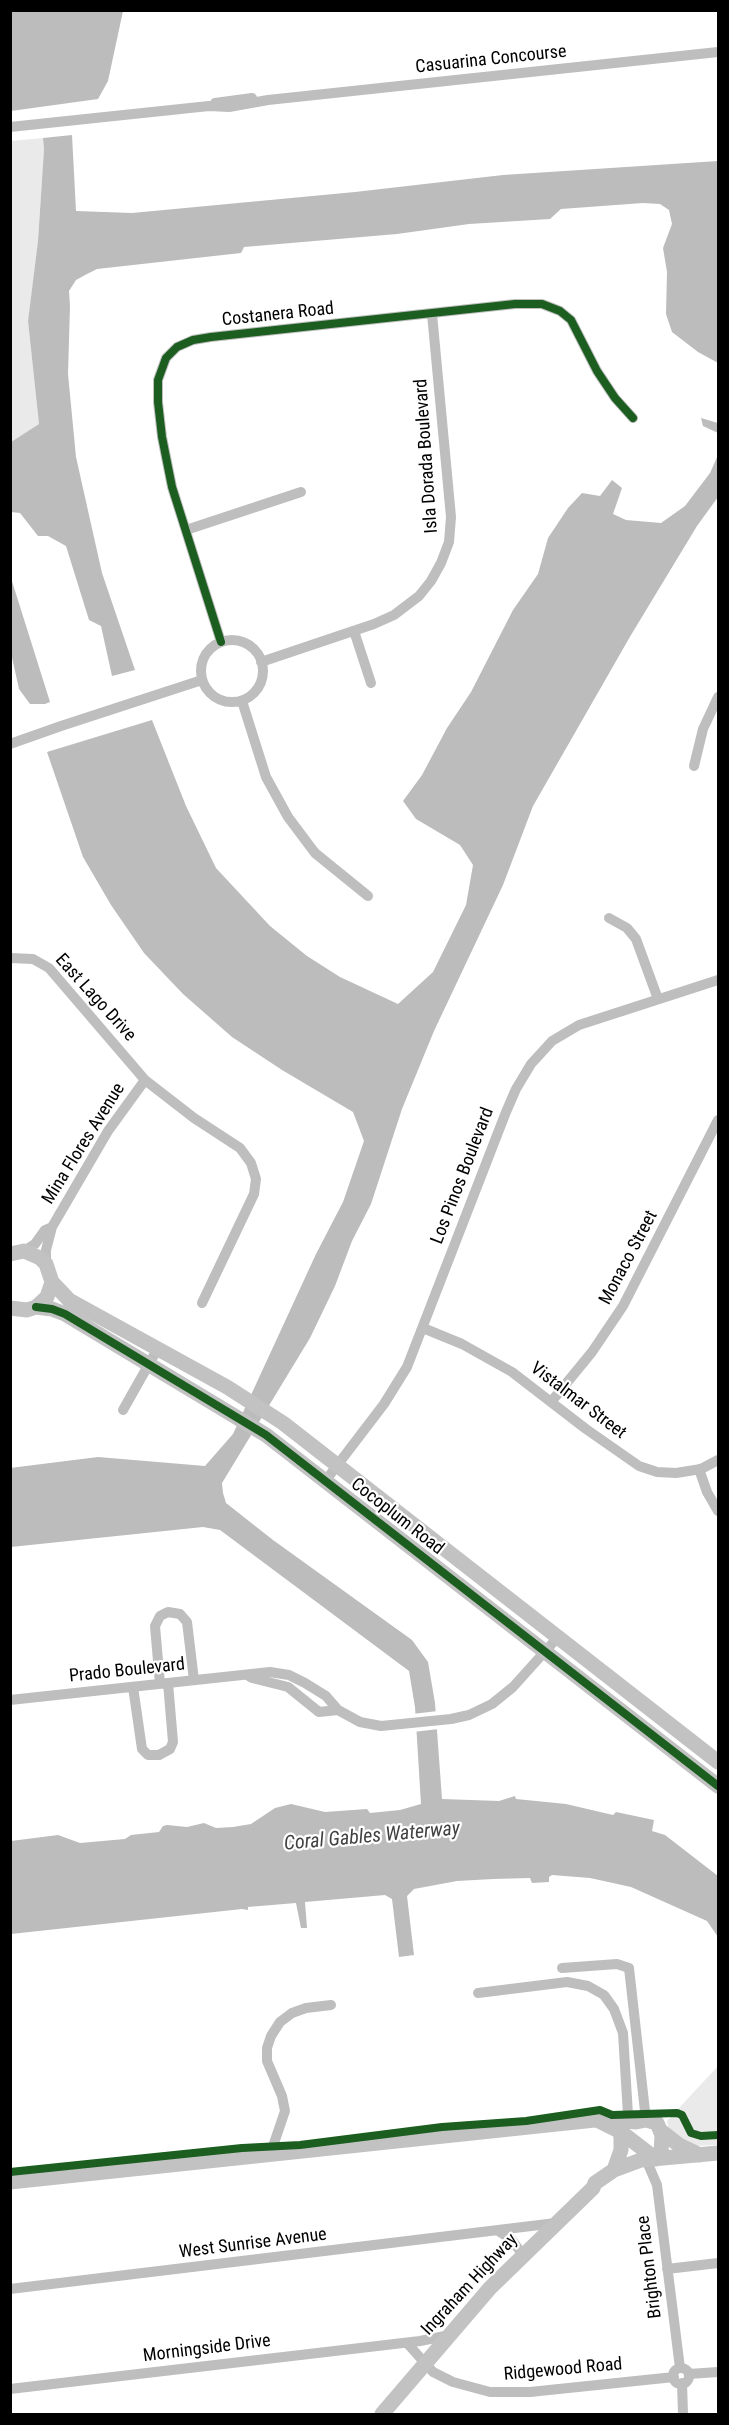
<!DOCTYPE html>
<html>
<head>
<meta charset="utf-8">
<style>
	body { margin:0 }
	#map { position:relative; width:729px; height:2425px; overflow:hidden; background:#fff; font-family:"Roboto Condensed",sans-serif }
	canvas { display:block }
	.frame { position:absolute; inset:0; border:12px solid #000; pointer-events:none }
</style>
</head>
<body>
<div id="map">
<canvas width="729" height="2425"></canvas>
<div class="frame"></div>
</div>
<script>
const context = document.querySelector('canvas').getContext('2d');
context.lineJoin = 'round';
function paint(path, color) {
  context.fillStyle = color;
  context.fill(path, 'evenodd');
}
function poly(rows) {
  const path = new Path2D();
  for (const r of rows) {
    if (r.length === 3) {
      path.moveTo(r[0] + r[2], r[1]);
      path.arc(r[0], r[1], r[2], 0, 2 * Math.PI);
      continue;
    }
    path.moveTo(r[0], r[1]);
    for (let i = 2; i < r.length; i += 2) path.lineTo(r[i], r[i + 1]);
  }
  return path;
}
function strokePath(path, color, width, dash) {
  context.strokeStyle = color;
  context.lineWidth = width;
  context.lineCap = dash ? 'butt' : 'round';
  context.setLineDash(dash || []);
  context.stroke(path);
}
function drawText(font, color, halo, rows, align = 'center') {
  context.font = font + ' "Roboto Condensed",sans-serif';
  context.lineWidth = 4.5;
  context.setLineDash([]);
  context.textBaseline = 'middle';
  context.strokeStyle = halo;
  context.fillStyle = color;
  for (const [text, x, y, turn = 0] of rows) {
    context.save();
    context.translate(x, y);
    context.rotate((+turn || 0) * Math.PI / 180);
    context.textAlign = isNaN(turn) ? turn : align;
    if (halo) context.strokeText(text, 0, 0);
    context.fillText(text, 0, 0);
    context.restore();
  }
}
const green = poly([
	[43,138,44,149,38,241,28,321,39,424,11,442,11,141],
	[718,2066,718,2145,693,2146,669,2130,667,2121]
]);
const water = poly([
	[10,11,123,11,108,81,98,99,11,111],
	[72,135,76,211,132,213,355,192,503,175,718,161,718,363,698,352,672,332,666,314,667,272,663,248,672,224,669,210,660,204,643,203,561,209,550,219,469,224,397,234,244,247,241,253,97,269,87,274,76,280,69,291,70,306,68,374,76,457,102,573,135,670,112,676,101,626,89,620,66,546,48,536,38,536,20,513,11,512,11,442,39,424,28,321,38,241,44,149,43,138],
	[701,418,718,423,718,433,703,426],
	[718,455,718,497,697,526,631,635,533,806,503,885,434,1031,402,1109,371,1204,352,1241,335,1286,310,1338,222,1483,223,1493,226,1503,273,1540,412,1640,428,1662,435,1703,442,1799,499,1801,515,1796,516,1799,566,1804,613,1815,616,1812,654,1820,652,1831,665,1835,718,1876,718,1937,707,1921,631,1887,590,1878,552,1875,549,1877,549,1882,532,1883,530,1878,493,1879,457,1881,414,1889,407,1896,414,1955,399,1957,392,1899,385,1895,305,1902,307,1928,301,1928,296,1903,248,1907,248,1910,242,1909,11,1934,11,1841,58,1835,80,1843,125,1839,131,1835,159,1832,163,1826,167,1825,187,1827,204,1823,216,1828,233,1827,251,1824,275,1808,291,1804,325,1812,367,1809,370,1813,400,1810,421,1804,415,1707,409,1671,220,1530,203,1527,11,1547,10,1468,98,1457,205,1466,233,1434,316,1254,343,1202,364,1141,353,1112,282,1070,232,1037,183,994,144,953,111,905,83,857,47,752,152,720,186,806,216,868,270,926,307,956,340,977,398,1004,433,972,466,905,473,865,460,845,416,819,403,801,422,775,447,728,471,692,513,610,538,574,548,538,568,508,582,493,600,496,612,480,622,488,613,514,626,520,661,523,685,506,710,473],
	[11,578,50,702,45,704,30,704,19,689,11,653]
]);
const pier = poly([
	[438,1711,439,1729,413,1732,412,1714]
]);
const street = poly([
	[215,103,252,98],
	[10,127,209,106,229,107,268,100,718,52],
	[186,530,301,492],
	[354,631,371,683],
	[232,671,31],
	[221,642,172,487,162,437,158,402,158,380,166,358,177,347,193,340,211,337,515,304,542,304,560,311,571,320,597,371,615,398,633,418],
	[261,662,374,624,394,615,419,596,431,581,441,563,449,542,451,517,432,314],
	[242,701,266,777,288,817,315,853,368,896],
	[10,744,61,726,202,680],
	[694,766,703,729,718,697],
	[609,918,627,928,636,939,658,999],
	[10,958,33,959,49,968,145,1080,194,1118,240,1148,251,1163,256,1179,254,1194,202,1303],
	[24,1251,35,1244,45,1230,52,1227],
	[46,1264,46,1250,52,1227,108,1131,145,1080],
	[423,1328,462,1344,512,1372,586,1429,639,1466,657,1472,676,1473,701,1469,718,1460],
	[551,1402,592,1352,623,1306,718,1120],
	[123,1410,158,1348],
	[699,1469,707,1492,718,1511],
	[326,1480,384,1404,407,1367,506,1112,516,1089,531,1064,552,1041,579,1025,718,980],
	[160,1684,155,1626,160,1616,168,1612,180,1614,187,1622,194,1680],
	[133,1687,142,1749,148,1755,159,1755,170,1749,173,1742,168,1683],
	[10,1700,270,1672,289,1675,305,1683,326,1696,338,1710,319,1712,288,1687,252,1678,247,1675],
	[338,1710,360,1722,381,1726,451,1719,469,1715,492,1704,513,1687,558,1637],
	[562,1968,617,1964,629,1968,646,2120],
	[478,1993,567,1982,588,1986,604,1995,614,2009,623,2033,628,2115,623,2126],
	[270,2155,285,2111,282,2096,267,2061,267,2048,271,2036,280,2022,292,2013,306,2008,331,2005],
	[648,2164,657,2185,680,2368],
	[500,2232,511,2239,523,2255],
	[667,2269,718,2263],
	[10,2289,556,2223],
	[407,2343,433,2372,453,2382,490,2392,530,2392,674,2377],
	[681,2376,8],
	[689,2374,718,2372],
	[682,2383,683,2414],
	[10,2389,420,2341,450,2335]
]);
const secondary = poly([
	[10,1254,24,1251,40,1258,46,1264,52,1282,47,1297,36,1307,27,1310,10,1308],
	[52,1282,69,1300,227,1387,283,1423,718,1762],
	[36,1307,52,1309,65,1314,266,1435,718,1786],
	[661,2131,679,2145,700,2155],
	[614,2170,621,2150,621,2132],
	[10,2182,604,2119,636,2122,646,2120,657,2123,662,2135,661,2153,656,2159,621,2132,597,2120],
	[382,2414,490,2288,593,2188,595,2183,614,2170,641,2160,718,2153]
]);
const cycleway = poly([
	[221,642,172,487,162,437,158,402,158,380,166,358,177,347,193,340,211,337,515,304,542,304,560,311,571,320,597,371,615,398,633,418],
	[36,1307,52,1309,65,1314,266,1435,718,1786],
	[10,2172,242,2148,300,2145,442,2127,526,2121,600,2110,612,2115,677,2113,682,2115,691,2133,701,2136,718,2135]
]);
const streetNames = [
	["Casuarina Concourse",491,60,-6],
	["Costanera Road",278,315,-6],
	["Isla Dorada Boulevard",427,456,-94],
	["East Lago Drive",95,998,48],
	["Mina Flores Avenue",84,1144,-58],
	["Los Pinos Boulevard",463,1176,-69],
	["Monaco Street",629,1258,-62],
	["Vistalmar Street",578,1401,37],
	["Cocoplum Road",397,1517,38],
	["Prado Boulevard",127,1671,-6],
	["West Sunrise Avenue",253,2244,-7],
	["Brighton Place",650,2267,-97],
	["Ingraham Highway",470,2285,-47],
	["Morningside Drive",207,2349,-7],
	["Ridgewood Road",563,2370,-5]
];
const waterNames = [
	["Coral Gables Waterway",372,1837,-5]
];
paint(green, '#eaeaea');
paint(water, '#bcbcbc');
paint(pier, '#fff');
strokePath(street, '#bebebe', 10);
strokePath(secondary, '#c2c2c2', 15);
strokePath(cycleway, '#1b5e20', 8);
drawText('18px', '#000', '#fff', streetNames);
drawText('italic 20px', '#414141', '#fff', waterNames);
</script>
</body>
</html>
